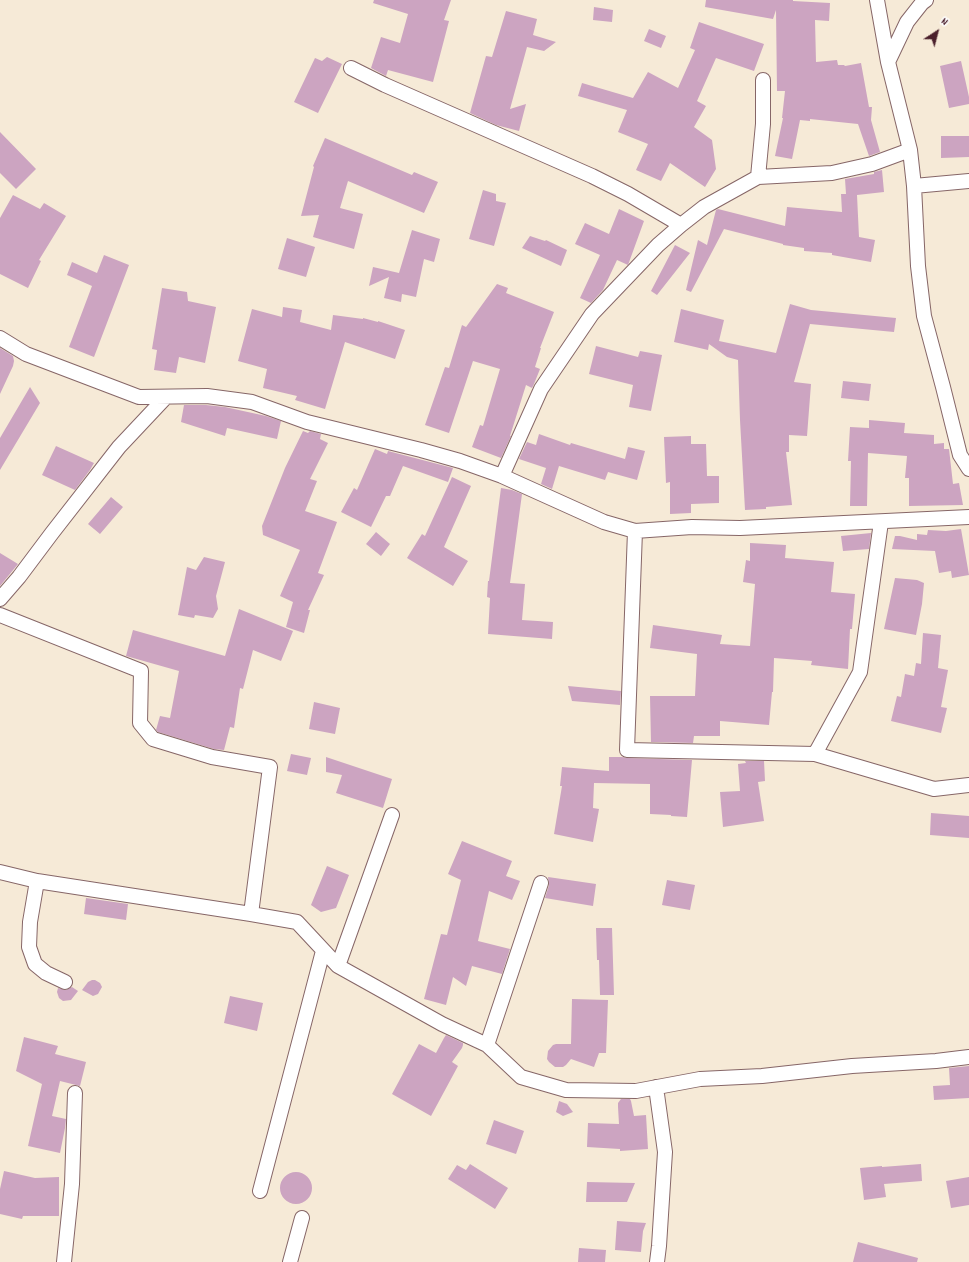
<!DOCTYPE html>
<html>
<head>
<meta charset="utf-8">
<style>
	body { margin:0 }
	#map { position:relative; width:969px; height:1262px; overflow:hidden; background:#f6ead7; font-family:Dekko,sans-serif }
	canvas { display:block }
	.north { position:absolute; left:917px; top:12px; width:40px; height:40px; -webkit-text-stroke:3px #fff; paint-order:stroke; rotate:36deg; font-size:11px; font-weight:700; line-height:16px; text-align:center; color:#4a1f2b }
	.north::after { content:''; display:block; margin:auto; width:14px; height:18px; background:#4a1f2b; clip-path:polygon(50% 0,100% 100%,50% 72%,0 100%) }
</style>
</head>
<body>
<div id="map">
<canvas width="969" height="1262"></canvas>
<div class="north">N</div>
</div>
<script>
const context = document.querySelector('canvas').getContext('2d');
context.lineJoin = 'round';
function paint(path, color) {
  context.fillStyle = color;
  context.fill(path, 'evenodd');
}
function poly(rows) {
  const path = new Path2D();
  for (const r of rows) {
    if (r.length === 3) {
      path.moveTo(r[0] + r[2], r[1]);
      path.arc(r[0], r[1], r[2], 0, 2 * Math.PI);
      continue;
    }
    path.moveTo(r[0], r[1]);
    for (let i = 2; i < r.length; i += 2) path.lineTo(r[i], r[i + 1]);
  }
  return path;
}
function strokePath(path, color, width, dash) {
  context.strokeStyle = color;
  context.lineWidth = width;
  context.lineCap = dash ? 'butt' : 'round';
  context.setLineDash(dash || []);
  context.stroke(path);
}
const building = poly([
	[374,0,451,0,444,20,449,21,433,82,388,70,386,76,371,68,381,37,400,43,408,14,373,3],
	[706,0,793,0,793,1,830,3,829,21,815,20,816,62,837,60,838,65,844,65,845,66,861,63,869,107,872,107,871,120,880,152,869,156,858,124,810,119,810,121,800,120,792,159,775,156,783,118,782,118,785,91,777,91,776,10,773,19,705,7],
	[594,7,613,10,612,22,593,20],
	[506,11,537,19,533,35,556,42,544,51,527,47,510,109,526,104,519,131,496,125,470,113,486,56,492,57],
	[699,22,764,44,754,71,716,58,697,101,706,106,694,127,712,140,716,169,705,187,670,163,661,181,636,170,648,144,618,132,627,110,578,96,582,83,633,98,648,72,678,88,695,50,690,48],
	[649,29,666,36,661,48,644,41],
	[327,57,342,64,318,113,294,102,315,58,322,61],
	[961,61,969,97,969,104,949,108,940,66],
	[0,132,36,169,16,189,0,173],
	[941,136,969,136,969,157,941,158],
	[325,138,412,175,414,172,438,182,424,213,348,181,340,208,363,214,354,249,313,237,319,215,301,216,314,167,313,166],
	[882,170,884,192,857,195,859,237,875,240,871,262,832,255,832,253,804,251,804,248,783,245,783,244,724,229,691,292,686,290,698,240,707,245,716,210,718,209,785,226,787,207,842,212,841,194,846,194,845,179,874,174,874,172],
	[483,190,496,194,496,201,506,203,494,246,469,239],
	[13,195,40,209,44,203,66,216,39,260,41,261,28,288,0,274,0,218],
	[619,209,644,221,628,265,617,260,603,290,591,303,580,298,600,255,575,244,585,223,609,234],
	[412,230,440,239,434,262,424,259,416,297,402,294,401,302,384,298,389,277,369,286,373,267,399,273],
	[530,236,545,241,546,240,567,250,561,266,522,248],
	[287,238,315,247,306,277,278,269],
	[675,245,690,253,657,295,651,291],
	[104,255,129,265,94,357,69,347,92,286,67,275,72,262,97,273],
	[497,284,508,288,506,293,554,312,540,348,541,348,535,367,540,369,534,384,532,388,526,385,510,436,511,436,501,458,472,447,480,425,483,426,500,369,473,361,449,433,425,425,445,367,449,368,462,325,466,327],
	[162,288,187,292,188,301,216,307,205,363,179,357,176,373,154,370,157,350,152,349],
	[790,304,811,310,896,318,894,332,810,324,794,382,811,384,807,436,789,435,789,452,786,452,792,505,766,507,766,509,745,510,740,420,738,360,727,357,709,344,708,350,674,342,681,309,724,320,719,341,776,353],
	[283,307,302,310,300,322,331,330,333,315,363,319,363,318,378,322,378,321,405,330,395,359,345,342,325,409,295,400,297,396,263,388,267,369,238,361,252,309,282,317],
	[596,346,638,357,640,351,662,355,651,411,629,407,633,385,589,374],
	[0,348,13,356,14,361,13,366,0,394],
	[843,381,871,384,869,401,841,398],
	[30,387,40,403,0,470,0,438],
	[184,405,206,405,225,407,266,416,281,421,277,439,227,428,225,436,181,422],
	[869,420,905,423,904,433,934,435,934,444,944,443,944,449,949,449,953,484,959,483,963,505,909,506,909,478,905,478,907,456,868,453,867,506,850,506,851,461,848,461,850,427,869,428],
	[303,431,308,433,310,431,321,434,320,439,328,443,310,479,317,481,305,511,337,522,318,573,324,575,308,610,310,610,304,633,286,627,293,602,280,596,300,550,263,535,262,526,285,468],
	[539,434,570,445,571,443,625,459,628,447,645,451,637,480,608,472,605,480,559,466,552,489,541,484,546,468,519,459,527,442,536,445],
	[691,436,691,444,706,444,707,476,719,476,719,503,691,504,691,513,670,514,670,482,666,483,664,437],
	[56,446,94,463,90,470,75,490,42,475],
	[375,449,387,454,388,451,453,468,448,482,403,466,390,496,386,496,371,527,341,512,354,488,357,490],
	[452,477,471,486,444,547,468,561,453,586,407,558,422,534,425,536],
	[501,488,512,490,522,494,510,583,525,584,522,620,553,622,552,639,488,634,490,598,487,597,488,581,489,581],
	[111,497,123,507,100,534,88,524],
	[961,529,969,575,952,578,951,571,939,573,935,551,892,549,895,536,900,536,917,540,917,534,927,535,928,530,946,531],
	[376,532,390,544,381,556,366,544],
	[871,533,869,549,843,551,841,536],
	[750,543,786,545,785,558,834,562,831,592,855,594,852,629,850,629,848,669,811,665,812,661,774,658,773,692,772,692,769,725,720,721,720,736,694,736,693,743,651,742,650,696,695,696,697,654,650,648,653,625,722,635,720,644,750,646,755,584,743,582,746,560,750,561],
	[0,553,18,564,0,586],
	[204,557,225,562,216,596,218,609,213,618,195,615,194,618,178,615,187,567,196,570],
	[895,578,917,580,924,583,922,604,916,635,884,629],
	[239,609,293,631,281,661,253,650,243,689,240,688,234,728,230,727,224,750,214,749,158,732,156,730,160,716,170,718,179,671,126,656,133,630,225,656],
	[923,633,941,635,938,668,948,670,941,707,947,708,941,733,891,721,897,696,901,697,905,674,914,676,916,663,921,664],
	[568,686,621,691,620,705,572,701],
	[314,702,340,708,335,734,309,729],
	[291,754,311,758,307,775,287,771],
	[326,757,392,779,383,808,336,793,342,775,326,772],
	[609,757,622,757,627,758,692,760,687,817,671,816,671,815,650,814,650,784,594,783,593,808,599,809,593,842,554,834,562,786,560,786,562,767,609,771],
	[745,761,764,761,765,781,758,782,764,821,723,827,720,792,740,791,738,764,746,763],
	[931,813,969,816,969,838,930,835],
	[462,841,512,861,506,876,520,881,512,900,489,891,478,941,510,949,502,974,472,966,466,986,453,977,446,1005,424,999,441,934,447,935,461,880,448,874],
	[327,866,349,875,336,908,321,912,311,905],
	[548,877,596,884,593,906,545,898,549,885],
	[667,880,695,885,690,910,662,905],
	[86,898,128,904,126,920,84,914],
	[596,928,612,928,614,995,600,995,599,960,597,960],
	[92,980,95,980,100,983,102,987,98,994,93,996,82,990,88,982],
	[72,987,78,991,71,1000,63,1001,59,998,57,992,58,988,66,990],
	[230,996,263,1003,257,1031,224,1023],
	[572,999,608,1000,606,1053,599,1053,594,1067,571,1059,566,1065,563,1067,555,1067,549,1062,547,1059,548,1051,553,1045,556,1044,571,1044],
	[446,1035,463,1043,463,1045,462,1048,452,1062,458,1066,431,1116,392,1094,419,1044,436,1053,444,1038],
	[24,1037,58,1046,55,1054,86,1062,80,1086,60,1081,52,1116,66,1119,65,1128,60,1153,28,1146,42,1084,16,1071],
	[969,1066,969,1098,934,1100,933,1086,950,1085,949,1068],
	[621,1099,630,1099,631,1101,634,1116,646,1115,648,1149,620,1151,620,1149,587,1147,588,1123,619,1124,618,1107,618,1103],
	[559,1101,567,1104,573,1112,563,1116,556,1112],
	[494,1120,524,1131,516,1154,486,1144],
	[470,1164,508,1188,495,1209,448,1179,457,1165,466,1170],
	[921,1164,922,1181,884,1184,886,1197,864,1200,860,1168,882,1166,882,1167],
	[4,1171,35,1178,59,1177,59,1216,23,1216,22,1219,0,1214,0,1189],
	[296,1188,16],
	[969,1177,969,1205,951,1208,946,1181],
	[587,1182,635,1183,627,1202,586,1202],
	[617,1221,646,1223,643,1231,641,1252,615,1250],
	[858,1242,918,1258,917,1262,853,1262],
	[579,1248,606,1250,605,1262,578,1262]
]);
const street = poly([
	[877,0,888,62,910,150,914,186,918,266,924,316,943,387,960,455,969,469],
	[888,62,907,22,922,3,926,0],
	[351,68,385,85,592,176,628,194,681,225],
	[758,177,763,124,763,80],
	[914,186,969,181],
	[0,338,26,354,139,397,207,396,252,402,307,422,421,450,460,461,502,476,604,522,635,531,692,527,740,528,969,517],
	[502,476,541,389,592,314,658,245,681,225,704,207,758,177,832,173,872,164,910,150],
	[635,531,627,750,815,754,934,789,969,785],
	[0,599,19,577,52,533,119,447,166,397],
	[0,615,141,671,140,723,153,739,212,757,270,767,251,914,297,922,338,966,442,1024,487,1045,521,1077,566,1090,636,1091,700,1079,762,1076,852,1066,936,1061,969,1057],
	[815,754,860,672,881,522],
	[0,872,37,881,251,914],
	[37,881,30,922,29,947,35,964,46,973,65,982],
	[338,966,392,815],
	[487,1045,541,883],
	[656,1087,665,1152,659,1246,657,1262],
	[260,1191,323,951],
	[64,1262,72,1184,75,1093],
	[290,1262,302,1218]
]);
paint(building, '#cca4c1');
strokePath(street, '#866667', 16);
strokePath(street, '#fff', 14);
</script>
</body>
</html>
